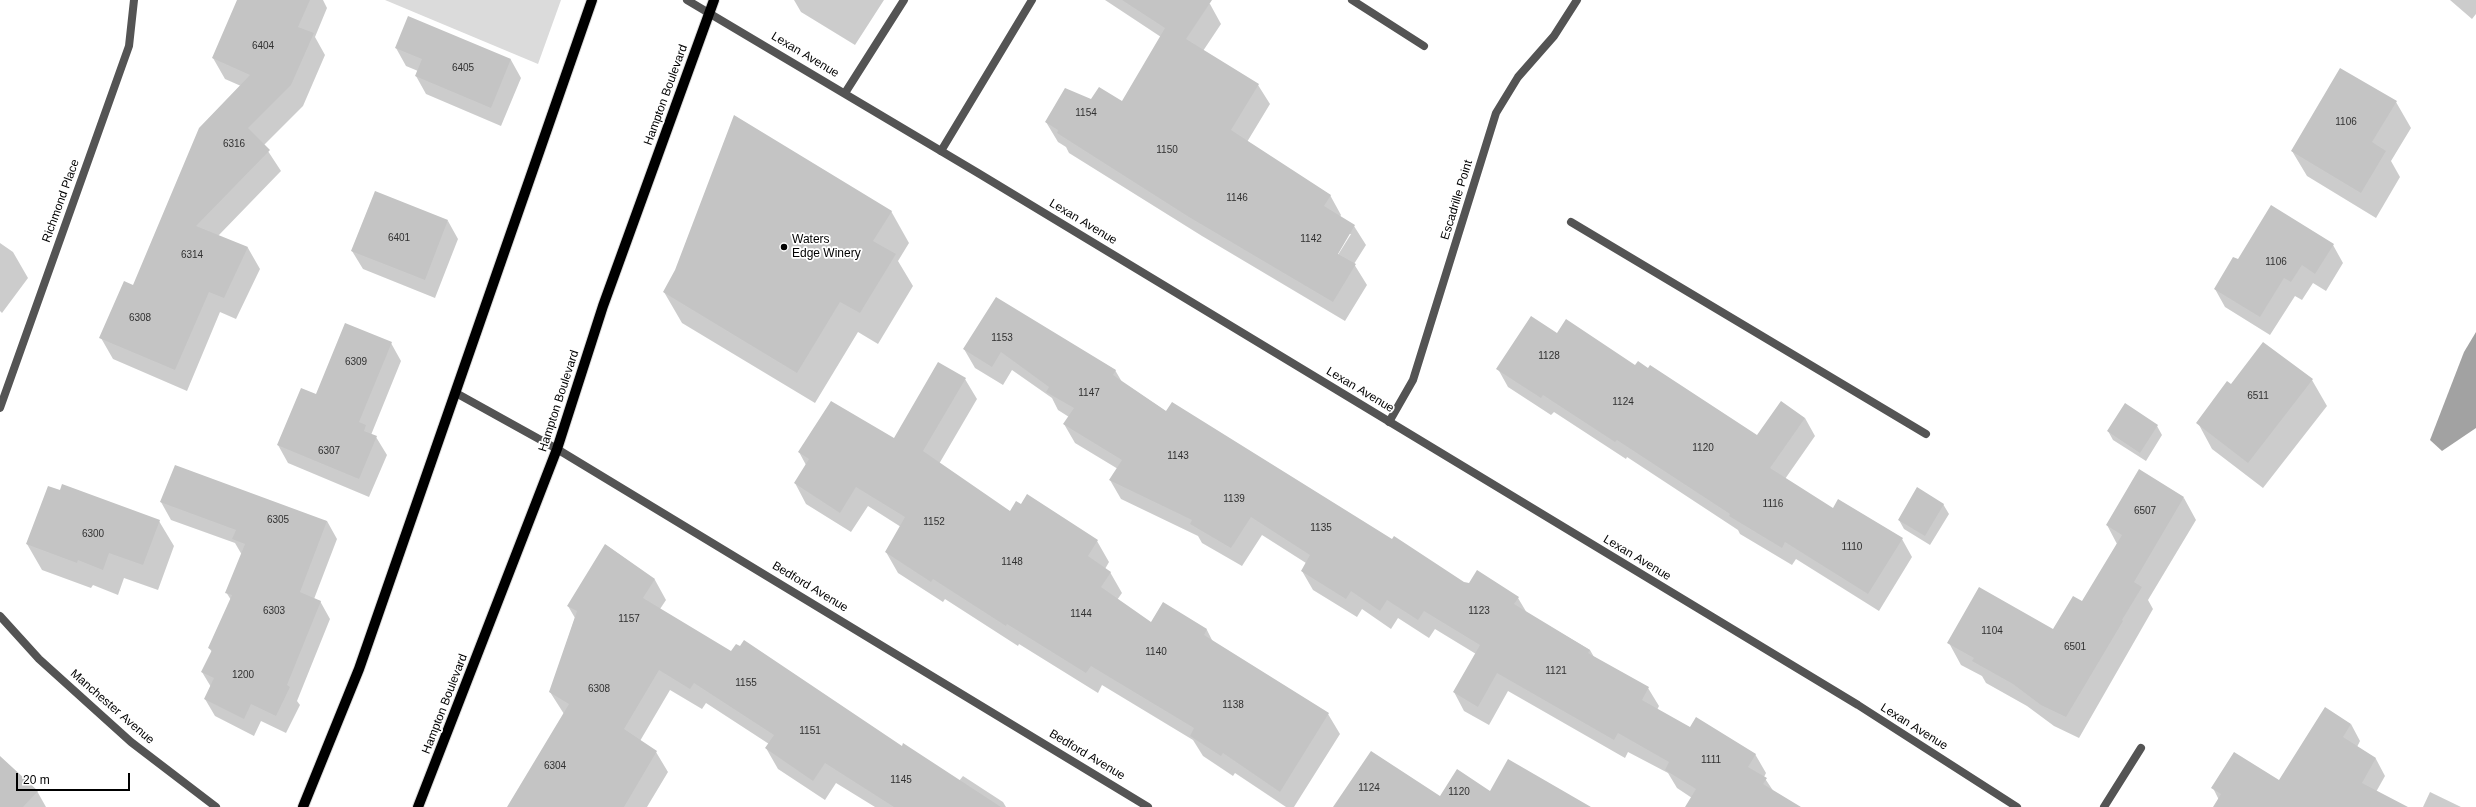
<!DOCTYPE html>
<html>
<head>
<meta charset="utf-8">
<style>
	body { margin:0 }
	#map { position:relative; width:2476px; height:807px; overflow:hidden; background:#fff; font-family:Helvetica,sans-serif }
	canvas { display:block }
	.scale { position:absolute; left:16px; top:773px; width:114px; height:18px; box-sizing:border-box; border:2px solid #000; border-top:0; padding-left:5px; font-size:12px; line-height:14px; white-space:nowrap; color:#000; -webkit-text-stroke:3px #fff; paint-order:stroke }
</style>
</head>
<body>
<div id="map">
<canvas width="2476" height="807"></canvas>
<div class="scale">20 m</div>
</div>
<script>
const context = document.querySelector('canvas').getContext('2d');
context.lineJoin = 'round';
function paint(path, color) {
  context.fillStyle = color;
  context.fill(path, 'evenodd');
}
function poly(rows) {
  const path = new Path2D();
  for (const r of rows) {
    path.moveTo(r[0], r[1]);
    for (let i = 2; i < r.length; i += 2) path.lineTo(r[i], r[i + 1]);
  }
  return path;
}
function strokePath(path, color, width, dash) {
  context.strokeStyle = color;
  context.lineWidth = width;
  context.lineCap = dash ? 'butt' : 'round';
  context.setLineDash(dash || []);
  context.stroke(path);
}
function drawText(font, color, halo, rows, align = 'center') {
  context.font = font + ' Helvetica,sans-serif';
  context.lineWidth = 3.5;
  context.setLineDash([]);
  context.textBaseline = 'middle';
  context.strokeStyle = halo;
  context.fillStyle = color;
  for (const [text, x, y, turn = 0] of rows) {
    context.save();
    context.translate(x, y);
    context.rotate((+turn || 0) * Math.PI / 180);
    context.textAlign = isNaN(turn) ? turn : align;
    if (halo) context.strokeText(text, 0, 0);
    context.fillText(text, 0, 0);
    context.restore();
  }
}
const green = poly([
	[385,0,561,0,538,64]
]);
const water = poly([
	[2476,332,2476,428,2442,451,2430,440,2464,352]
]);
const shadow = poly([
	[238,0,323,0,327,8,315,37,325,55,303,106,264,145,281,171,218,236,248,248,260,269,236,319,220,312,187,391,113,359,101,338,134,286,241,86,225,79,213,58],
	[794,0,884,0,855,45,801,12],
	[1105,0,1204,0,1210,4,1221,24,1203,51,1258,85,1270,104,1247,142,1330,195,1341,215,1340,217,1354,226,1366,245,1354,264,1367,285,1345,321,1202,236,1069,153,1066,147,1058,142,1046,122,1091,100,1123,102,1161,37],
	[1348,234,1351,234,1336,258,1335,257],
	[2450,0,2476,0,2476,14,2472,19],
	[396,48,511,60,521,78,501,126,426,94,416,76,418,71,406,66],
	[2396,102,2411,128,2391,161,2400,177,2376,218,2307,176,2292,151],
	[891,211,909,243,898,261,913,286,878,344,858,332,815,403,682,323,664,292],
	[448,221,458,239,435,298,363,269,352,251],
	[0,243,13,252,28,278,2,313,0,311],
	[2333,245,2343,263,2326,291,2313,283,2302,300,2295,296,2270,335,2225,307,2215,289,2238,261],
	[996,299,1115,370,1122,382,1167,412,1464,583,1518,598,1527,613,1590,650,1594,657,1648,688,1659,706,1657,710,1691,728,1755,754,1766,773,1764,777,1774,792,1799,807,1691,807,1692,798,1677,788,1668,773,1628,752,1625,758,1508,691,1489,725,1464,711,1454,692,1476,654,1435,629,1429,638,1398,618,1391,629,1362,609,1357,617,1313,590,1302,571,1306,563,1262,535,1242,566,1202,543,1198,536,1121,499,1110,480,1118,469,1075,443,1064,424,1069,417,1058,410,1052,398,1012,370,1003,385,975,368,964,349],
	[1557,334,1636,366,1758,437,1805,418,1815,436,1785,479,1833,509,1902,539,1912,557,1879,611,1796,559,1792,565,1740,534,1738,530,1627,457,1626,459,1554,412,1551,415,1508,387,1498,369],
	[391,343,401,361,371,435,376,437,387,455,369,497,288,463,278,445,317,395],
	[2263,343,2312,380,2327,406,2263,488,2212,449,2198,423,2231,386],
	[965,379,977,399,939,464,1010,512,1097,541,1109,562,1105,569,1110,572,1122,593,1117,600,1151,624,1163,604,1207,630,1213,642,1328,714,1340,734,1294,807,1286,807,1235,773,1233,776,1203,756,1193,740,1102,685,1098,693,1019,644,1018,646,945,599,943,602,898,573,886,552,901,527,868,506,851,532,806,504,795,483,806,465,799,452,894,439],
	[2157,426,2162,435,2146,461,2113,440,2108,431],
	[60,491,159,521,174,546,158,590,124,578,118,595,93,585,91,588,42,570,27,544],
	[2184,498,2196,520,2148,600,2153,609,2079,738,2054,726,2027,706,1986,683,1982,676,1961,665,1949,643,2054,631,2083,603,2117,544,2107,525],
	[161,502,327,521,337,539,314,599,320,601,330,619,297,701,300,705,286,733,261,721,254,736,215,716,205,699,211,687,202,672,212,652,209,648,231,600,226,592,242,555,235,543,171,520],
	[1943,504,1949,514,1930,545,1904,529,1899,520],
	[606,545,655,580,666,600,660,609,731,653,959,781,963,776,1003,802,1006,807,875,807,836,783,825,800,778,769,766,748,769,744,706,703,702,709,670,690,640,741,656,752,668,772,647,807,508,807,564,714,550,692,575,618,568,606],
	[2351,724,2360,741,2357,747,2376,759,2385,776,2376,792,2406,807,2217,807,2219,800,2213,788,2280,781],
	[0,758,37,791,46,807,0,807],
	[2430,792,2461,807,2423,807]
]);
const building = poly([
	[237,0,310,0,298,27,314,33,291,85,248,128,270,150,196,226,248,247,224,298,209,292,175,370,99,338,124,281,133,285,199,128,250,75,212,58],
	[1122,0,1212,0,1186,39,1259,84,1231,130,1331,195,1324,206,1355,225,1338,254,1356,264,1333,302,1189,217,1057,133,1058,130,1045,122,1065,88,1091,99,1099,87,1122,101,1165,28],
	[408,16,511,59,491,108,415,76,422,59,395,48],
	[2340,68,2397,101,2372,142,2386,151,2361,193,2291,151],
	[734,115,892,211,873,241,896,254,860,313,840,302,797,373,663,292,675,270],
	[375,191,448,220,425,280,351,251],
	[2271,205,2334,244,2315,274,2302,265,2291,282,2284,278,2260,317,2214,289,2233,257,2238,259],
	[996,297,1116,370,1113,375,1166,411,1172,402,1392,539,1394,536,1464,582,1469,583,1477,570,1519,597,1514,604,1590,650,1588,653,1649,687,1642,700,1690,727,1696,717,1756,754,1748,767,1767,778,1763,784,1801,807,1685,807,1696,789,1665,770,1669,762,1618,733,1614,740,1497,673,1478,707,1453,692,1480,645,1424,611,1418,620,1387,600,1380,611,1351,591,1346,599,1301,571,1310,555,1251,517,1231,548,1190,524,1192,520,1109,480,1122,460,1063,424,1074,408,1046,392,1049,387,1001,352,992,367,963,349],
	[1531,316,1557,333,1566,319,1635,365,1638,361,1648,368,1650,365,1757,435,1781,401,1805,418,1770,468,1833,508,1838,499,1903,538,1868,594,1785,542,1782,548,1729,516,1730,514,1617,440,1615,442,1543,395,1541,398,1496,369],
	[345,323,392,342,359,422,366,425,364,431,377,436,359,479,277,445,301,388,316,394],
	[2263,342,2313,379,2248,463,2196,423,2227,381,2231,384],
	[938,362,966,378,923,451,1010,511,1016,501,1021,504,1027,494,1098,540,1088,556,1111,572,1101,587,1151,622,1163,602,1207,629,1204,635,1329,713,1280,792,1223,753,1221,756,1190,736,1194,728,1091,666,1086,673,1007,624,1006,626,933,579,931,582,885,552,905,517,856,487,840,513,794,483,809,459,798,452,831,401,894,438],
	[2125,403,2158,425,2140,453,2107,431],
	[175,465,327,521,300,592,321,601,287,685,290,687,276,716,251,704,244,719,204,699,214,678,201,672,212,650,208,648,232,595,225,593,245,544,232,539,236,530,160,502],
	[2139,469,2184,497,2134,582,2142,587,2122,620,2123,621,2066,717,2041,705,2013,684,1972,661,1974,658,1947,643,1979,587,2053,629,2073,596,2082,601,2122,535,2106,525],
	[62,484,160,520,143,565,109,553,103,570,78,560,77,563,26,544,48,486,60,490],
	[1917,487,1944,504,1925,536,1898,520],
	[605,544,655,579,643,598,731,651,736,644,740,646,744,640,902,746,903,743,1001,807,894,807,825,763,813,781,765,748,774,735,694,683,690,689,659,670,624,729,657,751,624,807,507,807,569,704,549,692,577,611,567,606],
	[2325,707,2351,724,2343,737,2376,758,2362,783,2408,807,2213,807,2221,794,2211,788,2234,752,2279,780],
	[1371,751,1440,796,1457,769,1490,791,1508,759,1591,807,1333,807],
	[0,756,38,791,23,807,0,807]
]);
const service = poly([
	[1352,0,1424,46],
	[845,93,904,0],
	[941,151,1032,0],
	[1571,222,1926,434],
	[1389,422,1413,380,1496,113,1518,77,1554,36,1577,0]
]);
const minor = poly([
	[687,0,978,173,1858,705,2017,807],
	[456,393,557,449,1148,807],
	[0,408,129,46,134,0],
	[0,616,39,659,131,742,216,807],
	[2104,807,2141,748]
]);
const primary = poly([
	[303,807,359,669,592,0],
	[418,807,557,449,603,306,714,0]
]);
const markers = [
	[784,247,4,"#000"]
];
const numberNames = [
	["6404",263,46],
	["6405",463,68],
	["1154",1086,113],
	["1106",2346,122],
	["6316",234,144],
	["1150",1167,150],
	["1146",1237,198],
	["6401",399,238],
	["1142",1311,239],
	["6314",192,255],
	["1106",2276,262],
	["6308",140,318],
	["1153",1002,338],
	["1128",1549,356],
	["6309",356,362],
	["1147",1089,393],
	["6511",2258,396],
	["1124",1623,402],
	["1120",1703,448],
	["6307",329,451],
	["1143",1178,456],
	["1139",1234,499],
	["1116",1773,504],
	["6507",2145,511],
	["6305",278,520],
	["1152",934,522],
	["1135",1321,528],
	["6300",93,534],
	["1110",1852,547],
	["1148",1012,562],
	["6303",274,611],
	["1123",1479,611],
	["1144",1081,614],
	["1157",629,619],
	["1104",1992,631],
	["6501",2075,647],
	["1140",1156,652],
	["1121",1556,671],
	["1200",243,675],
	["1155",746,683],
	["6308",599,689],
	["1138",1233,705],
	["1151",810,731],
	["1111",1711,760],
	["6304",555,766],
	["1145",901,780],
	["1124",1369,788],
	["1120",1459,792]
];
const streetNames = [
	["Lexan Avenue",805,55,31],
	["Hampton Boulevard",666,95,-70],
	["Escadrille Point",1457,200,-73],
	["Richmond Place",61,201,-70],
	["Lexan Avenue",1083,222,31],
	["Lexan Avenue",1360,390,31],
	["Hampton Boulevard",559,401,-72],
	["Lexan Avenue",1637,558,31],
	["Bedford Avenue",810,587,31],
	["Hampton Boulevard",445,704,-69],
	["Manchester Avenue",112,707,41],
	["Lexan Avenue",1914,727,32],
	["Bedford Avenue",1087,755,31]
];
const poiNames = [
	["Waters",792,240],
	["Edge Winery",792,254]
];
paint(green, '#dbdbdb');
paint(water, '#a2a2a2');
paint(shadow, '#0003');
paint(building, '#c4c4c4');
strokePath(primary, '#dbdbdb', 12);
strokePath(service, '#545454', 8);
strokePath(minor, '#545454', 8);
strokePath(primary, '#000', 10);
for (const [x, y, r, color] of markers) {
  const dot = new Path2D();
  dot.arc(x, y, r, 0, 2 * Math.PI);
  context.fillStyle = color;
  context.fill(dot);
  strokePath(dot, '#fff', 1.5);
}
drawText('10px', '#313131', null, numberNames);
drawText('12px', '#000', '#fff', streetNames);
drawText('12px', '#000', '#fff', poiNames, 'left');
</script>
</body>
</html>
